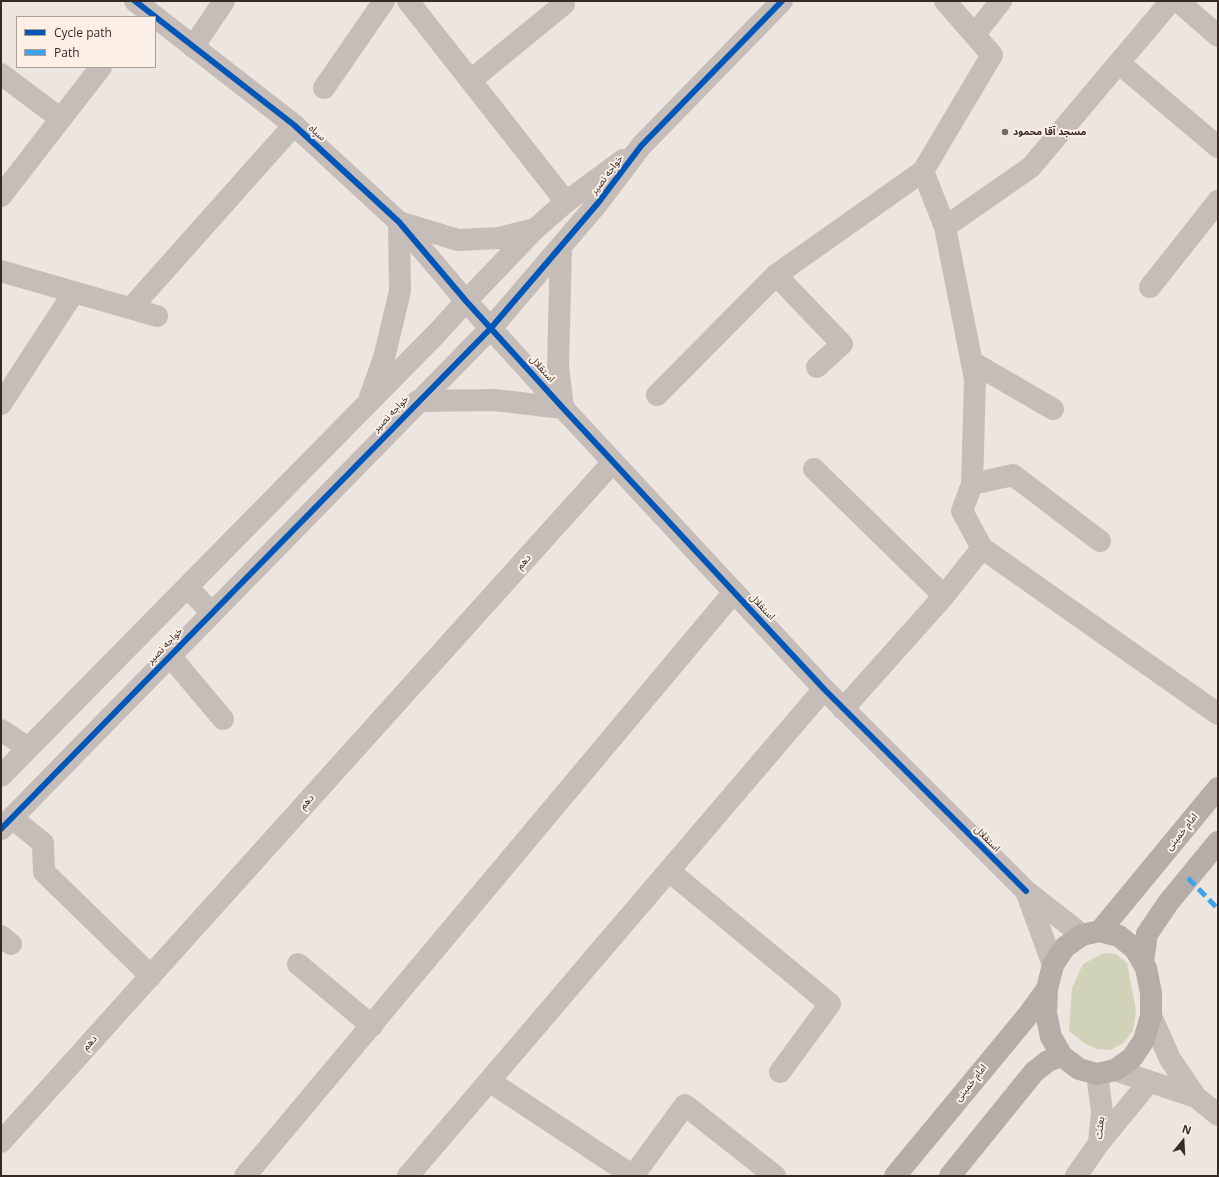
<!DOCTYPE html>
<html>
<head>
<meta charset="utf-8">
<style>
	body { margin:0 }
	#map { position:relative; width:1219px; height:1177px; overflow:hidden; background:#ede5df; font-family:"Open Sans",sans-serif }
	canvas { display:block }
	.frame { position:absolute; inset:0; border:2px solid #372a26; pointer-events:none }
	.legend { position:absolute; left:16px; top:16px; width:140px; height:52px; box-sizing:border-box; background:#fbefe6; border:1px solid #ada099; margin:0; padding:5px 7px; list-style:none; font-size:12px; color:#372a26 }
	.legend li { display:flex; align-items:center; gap:8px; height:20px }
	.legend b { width:20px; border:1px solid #ada099 }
	.north { position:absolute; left:1163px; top:1121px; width:40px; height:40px; -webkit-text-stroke:3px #fbefe6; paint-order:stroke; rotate:18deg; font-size:11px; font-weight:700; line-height:16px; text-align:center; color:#372a26 }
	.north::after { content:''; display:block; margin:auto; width:14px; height:18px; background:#372a26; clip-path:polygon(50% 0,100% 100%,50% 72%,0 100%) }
</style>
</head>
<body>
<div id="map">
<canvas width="1219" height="1177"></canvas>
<div class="frame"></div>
<ul class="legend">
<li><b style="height:5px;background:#0057b8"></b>Cycle path</li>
<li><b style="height:5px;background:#3fa3eb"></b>Path</li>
</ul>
<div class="north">N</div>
</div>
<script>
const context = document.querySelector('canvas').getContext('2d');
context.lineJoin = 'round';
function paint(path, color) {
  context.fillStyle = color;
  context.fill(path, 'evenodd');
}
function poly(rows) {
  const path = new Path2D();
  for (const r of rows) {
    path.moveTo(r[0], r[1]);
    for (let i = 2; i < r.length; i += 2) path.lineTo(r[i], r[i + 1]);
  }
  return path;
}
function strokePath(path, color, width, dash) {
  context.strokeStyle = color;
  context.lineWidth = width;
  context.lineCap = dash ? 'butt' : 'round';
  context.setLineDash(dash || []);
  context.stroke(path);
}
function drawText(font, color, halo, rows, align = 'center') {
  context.font = font + ' "Open Sans","Noto Sans Arabic",sans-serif';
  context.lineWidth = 4;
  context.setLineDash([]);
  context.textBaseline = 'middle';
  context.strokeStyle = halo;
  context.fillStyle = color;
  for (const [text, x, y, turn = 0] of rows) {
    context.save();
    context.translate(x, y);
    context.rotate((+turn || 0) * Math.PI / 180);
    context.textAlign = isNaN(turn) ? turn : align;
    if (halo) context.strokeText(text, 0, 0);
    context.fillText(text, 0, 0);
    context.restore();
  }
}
const green = poly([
	[1104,953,1116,954,1127,963,1136,1010,1133,1031,1123,1043,1111,1050,1096,1049,1084,1043,1069,1031,1072,988,1083,964]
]);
const minor = poly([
	[408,1,566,202],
	[1178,1,1218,36],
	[975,34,1001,1],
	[193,47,224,1],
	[1120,64,1218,147],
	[1,74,61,119],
	[471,80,564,4],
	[324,88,384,1],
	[923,171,945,227,975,379,972,484,962,511,982,548],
	[1,196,101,67],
	[945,227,1031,167,1171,1],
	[1,271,157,316],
	[776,275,842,344,817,367],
	[1150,287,1218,201],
	[131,308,294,125],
	[972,362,1053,409],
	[657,395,776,275,923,171,992,55,945,1],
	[1,404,74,292],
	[814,469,944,596],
	[972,484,1013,475,1100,541],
	[170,656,223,719],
	[843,709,944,596,982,548,1218,714],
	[1,730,28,748],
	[12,818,43,843,44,872,151,976],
	[669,871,830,1004,780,1072],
	[1,936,11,944],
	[298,964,372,1026],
	[489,1081,633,1176],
	[1,1142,613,462],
	[1099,1143,1149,1082],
	[245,1176,734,592],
	[408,1176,824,689],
	[633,1176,685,1105,775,1176],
	[1076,1176,1099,1143,1102,1112,1097,1074]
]);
const tertiary = poly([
	[135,1,294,125,399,222,466,301,563,408,824,689,1026,891],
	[370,397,384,358,400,291,399,222,458,240,499,238,535,229],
	[418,401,494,400,563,408,558,366,561,246],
	[187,587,212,613],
	[1,776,438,332,466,301,535,229,566,202,623,160],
	[1,829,491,328,598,203,641,146,782,1],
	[1053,965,1026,891,1082,935],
	[1151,1016,1170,1059,1196,1097,1218,1115],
	[1115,1070,1196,1097]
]);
const secondary = poly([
	[1100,931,1119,936,1135,949,1146,968,1151,993,1151,1016,1144,1040,1132,1058,1115,1070,1097,1074,1079,1069,1062,1056,1051,1037,1046,1013,1047,989,1053,965,1065,947,1082,935,1100,931],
	[1100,931,1218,788],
	[1143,962,1147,934,1168,903,1218,842],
	[895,1176,1029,1014,1047,989],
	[950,1176,1034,1072,1048,1061,1062,1056]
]);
const quiet = poly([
	[1188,878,1218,909]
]);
const cycleway = poly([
	[135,1,294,125,399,222,466,301,563,408,824,689,1026,891],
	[1,829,491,328,598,203,641,146,782,1]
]);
const markers = [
	[1005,132,4,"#776b67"]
];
const poiNames = [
	["مسجد آقا محمود",1013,132]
];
const streetNames = [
	["سپاه",317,133,42],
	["خواجه نصیر",607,175,-53],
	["استقلال",542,369,48],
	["خواجه نصیر",391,414,-46],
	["دهم",524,562,-48],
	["استقلال",762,607,47],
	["خواجه نصیر",165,646,-46],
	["دهم",307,802,-48],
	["امام خمینی",1182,832,-51],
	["استقلال",987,839,45],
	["دهم",90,1043,-48],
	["امام خمینی",971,1083,-51],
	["بعثت",1100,1128,-84]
];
paint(green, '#d1d3b8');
strokePath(minor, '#c6bdb8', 22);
strokePath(tertiary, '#c6bdb8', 22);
strokePath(secondary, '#b7ada8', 22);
strokePath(quiet, '#3fa3eb', 5, [10, 5]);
strokePath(cycleway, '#0057b8', 6);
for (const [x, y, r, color] of markers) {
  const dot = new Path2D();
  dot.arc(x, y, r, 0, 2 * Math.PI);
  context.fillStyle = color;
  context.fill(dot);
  strokePath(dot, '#fbefe6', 1.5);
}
drawText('bold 10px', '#372a26', '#fbefe6', poiNames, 'left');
drawText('10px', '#372a26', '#fbefe6', streetNames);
</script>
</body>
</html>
